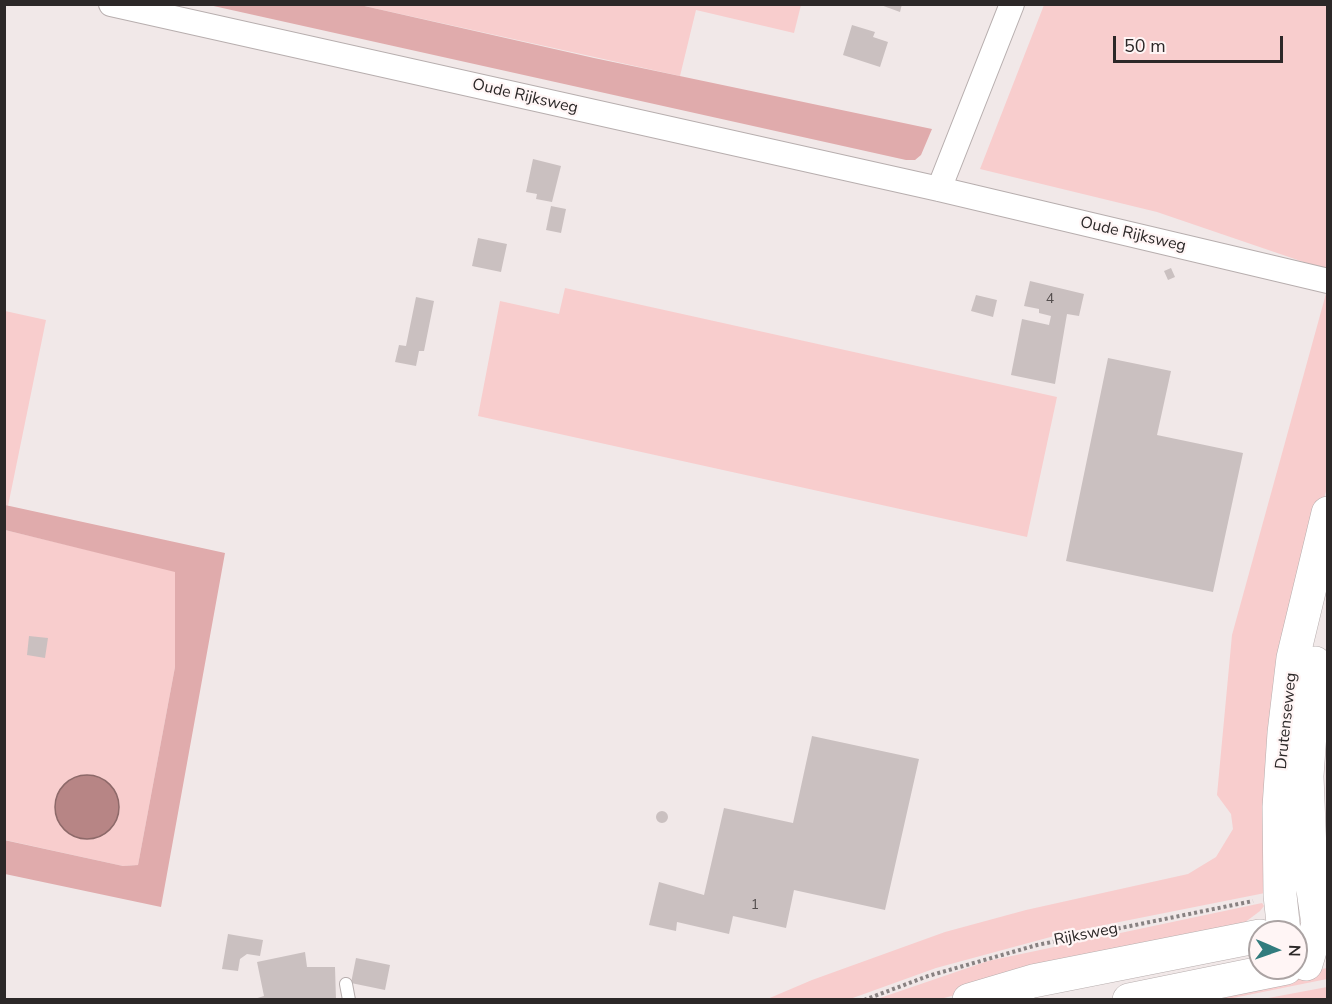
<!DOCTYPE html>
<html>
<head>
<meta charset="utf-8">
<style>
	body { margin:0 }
	#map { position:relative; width:1332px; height:1004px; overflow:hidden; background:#f1e8e8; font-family:"Nunito Sans",sans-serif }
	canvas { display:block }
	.frame { position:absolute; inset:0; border:6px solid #2c2828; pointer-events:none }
	.north { position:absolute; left:1248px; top:920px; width:60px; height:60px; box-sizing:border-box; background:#fff5f5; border:2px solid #aba3a3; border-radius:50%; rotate:92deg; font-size:16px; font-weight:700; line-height:24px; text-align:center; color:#2c2828 }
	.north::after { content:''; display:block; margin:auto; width:21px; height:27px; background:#327c7e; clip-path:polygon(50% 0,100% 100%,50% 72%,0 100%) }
	.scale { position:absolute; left:1113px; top:36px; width:170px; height:27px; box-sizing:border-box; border:3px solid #2c2828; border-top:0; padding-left:8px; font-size:18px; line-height:21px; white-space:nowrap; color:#2c2828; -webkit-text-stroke:4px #fff5f5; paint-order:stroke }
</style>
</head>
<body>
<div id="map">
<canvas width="1332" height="1004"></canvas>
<div class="frame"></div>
<div class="north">N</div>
<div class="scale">50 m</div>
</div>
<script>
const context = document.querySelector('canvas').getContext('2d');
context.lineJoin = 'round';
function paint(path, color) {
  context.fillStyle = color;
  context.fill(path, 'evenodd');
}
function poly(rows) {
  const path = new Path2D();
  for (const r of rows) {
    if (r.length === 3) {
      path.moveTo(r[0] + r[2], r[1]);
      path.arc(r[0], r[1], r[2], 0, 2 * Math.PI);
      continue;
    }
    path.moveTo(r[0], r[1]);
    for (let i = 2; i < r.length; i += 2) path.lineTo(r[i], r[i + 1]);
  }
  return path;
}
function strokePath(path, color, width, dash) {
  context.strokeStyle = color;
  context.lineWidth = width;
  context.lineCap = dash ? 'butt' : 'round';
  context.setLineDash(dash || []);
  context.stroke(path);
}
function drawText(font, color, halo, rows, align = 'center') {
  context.font = font + ' "Nunito Sans",sans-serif';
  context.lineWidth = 4.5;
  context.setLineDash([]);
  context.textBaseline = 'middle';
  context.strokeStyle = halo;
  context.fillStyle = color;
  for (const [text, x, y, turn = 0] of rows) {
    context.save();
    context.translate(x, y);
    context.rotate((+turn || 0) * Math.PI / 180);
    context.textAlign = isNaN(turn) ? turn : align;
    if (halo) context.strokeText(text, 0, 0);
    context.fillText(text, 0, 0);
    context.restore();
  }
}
const green = poly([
	[360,5,801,5,794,33,696,10,680,76],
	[1044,5,1327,5,1327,270,1157,212,980,169],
	[565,288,1057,397,1027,537,478,416,500,301,559,314],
	[1327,290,1327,488,1310,548,1265,893,1069,932,936,968,850,999,765,1000,812,980,945,932,1026,910,1188,874,1216,857,1233,829,1231,814,1217,795,1232,635],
	[5,311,46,320,8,506,5,505],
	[5,530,175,571,175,667,138,865,123,866,5,840],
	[117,799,118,810,115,822,108,831,96,838,84,839,71,835,56,817,55,810],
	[1262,903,1264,906,1260,911,1244,923,940,999,874,1000,988,961],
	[1327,968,1327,979,1228,999,1169,1000],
	[1327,987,1327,999,1262,999,1263,999]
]);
const forest = poly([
	[209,5,360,5,594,58,932,129,921,155,915,160,906,160],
	[5,505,225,553,161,907,5,874,4,840,123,866,138,865,175,667,175,572,5,530]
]);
const water = poly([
	[87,807,32]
]);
const building = poly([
	[878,4,902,4,900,12],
	[852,25,875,32,873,37,888,42,880,67,843,55],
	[533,159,561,166,552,202,536,199,537,194,526,192],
	[551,206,566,209,561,233,546,230],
	[478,238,507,244,501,272,472,266],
	[1171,268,1175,277,1168,280,1164,271],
	[1030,281,1084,294,1079,316,1067,314,1055,384,1011,375,1022,319,1049,325,1051,316,1039,313,1039,309,1024,306],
	[976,295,997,300,993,317,971,311],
	[416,297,434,301,424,351,419,351,416,366,395,362,399,345,406,346],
	[1108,358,1171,371,1157,435,1243,453,1213,592,1066,561],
	[29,636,48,638,45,658,27,655],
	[812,736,919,759,885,910,794,890,786,928,733,916,729,934,677,922,676,931,649,925,659,882,704,895,724,808,793,823],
	[662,817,6],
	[228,934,263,940,260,956,247,954,240,959,238,971,222,969],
	[305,952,307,967,335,967,336,1000,251,1000,264,996,257,962],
	[356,958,390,965,385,990,351,983]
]);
const path = poly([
	[864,1000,928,976,1037,945,1253,901]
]);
const service = poly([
	[346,984,349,1000]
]);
const minor = poly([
	[111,4,939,189,1328,281],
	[939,189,1012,4]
]);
const primary = poly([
	[1284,932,1280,895,1279,807,1284,733,1293,658,1328,513],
	[1306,964,1318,924,1311,876,1307,776,1315,663],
	[969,1000,1033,981,1260,936],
	[1129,1000,1286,968]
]);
const numberNames = [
	["4",1050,300],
	["1",755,906]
];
const streetNames = [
	["Oude Rijksweg",525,97,13],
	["Oude Rijksweg",1133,235,13],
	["Drutenseweg",1287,721,-84],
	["Rijksweg",1086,935,-11]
];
paint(green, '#f8cdcd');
paint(forest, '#e0abac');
paint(water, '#b78585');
strokePath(water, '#8d6969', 1.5);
paint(building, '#cac0c0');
strokePath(service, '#b7aeae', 14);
strokePath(minor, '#b7aeae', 26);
strokePath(primary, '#b7aeae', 34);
strokePath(path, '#888282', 4, [3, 3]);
strokePath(service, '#fff', 12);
strokePath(minor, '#fff', 24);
strokePath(primary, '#fff', 33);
drawText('14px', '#544e4e', null, numberNames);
drawText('16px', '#2c2828', '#fff5f5', streetNames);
</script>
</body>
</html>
